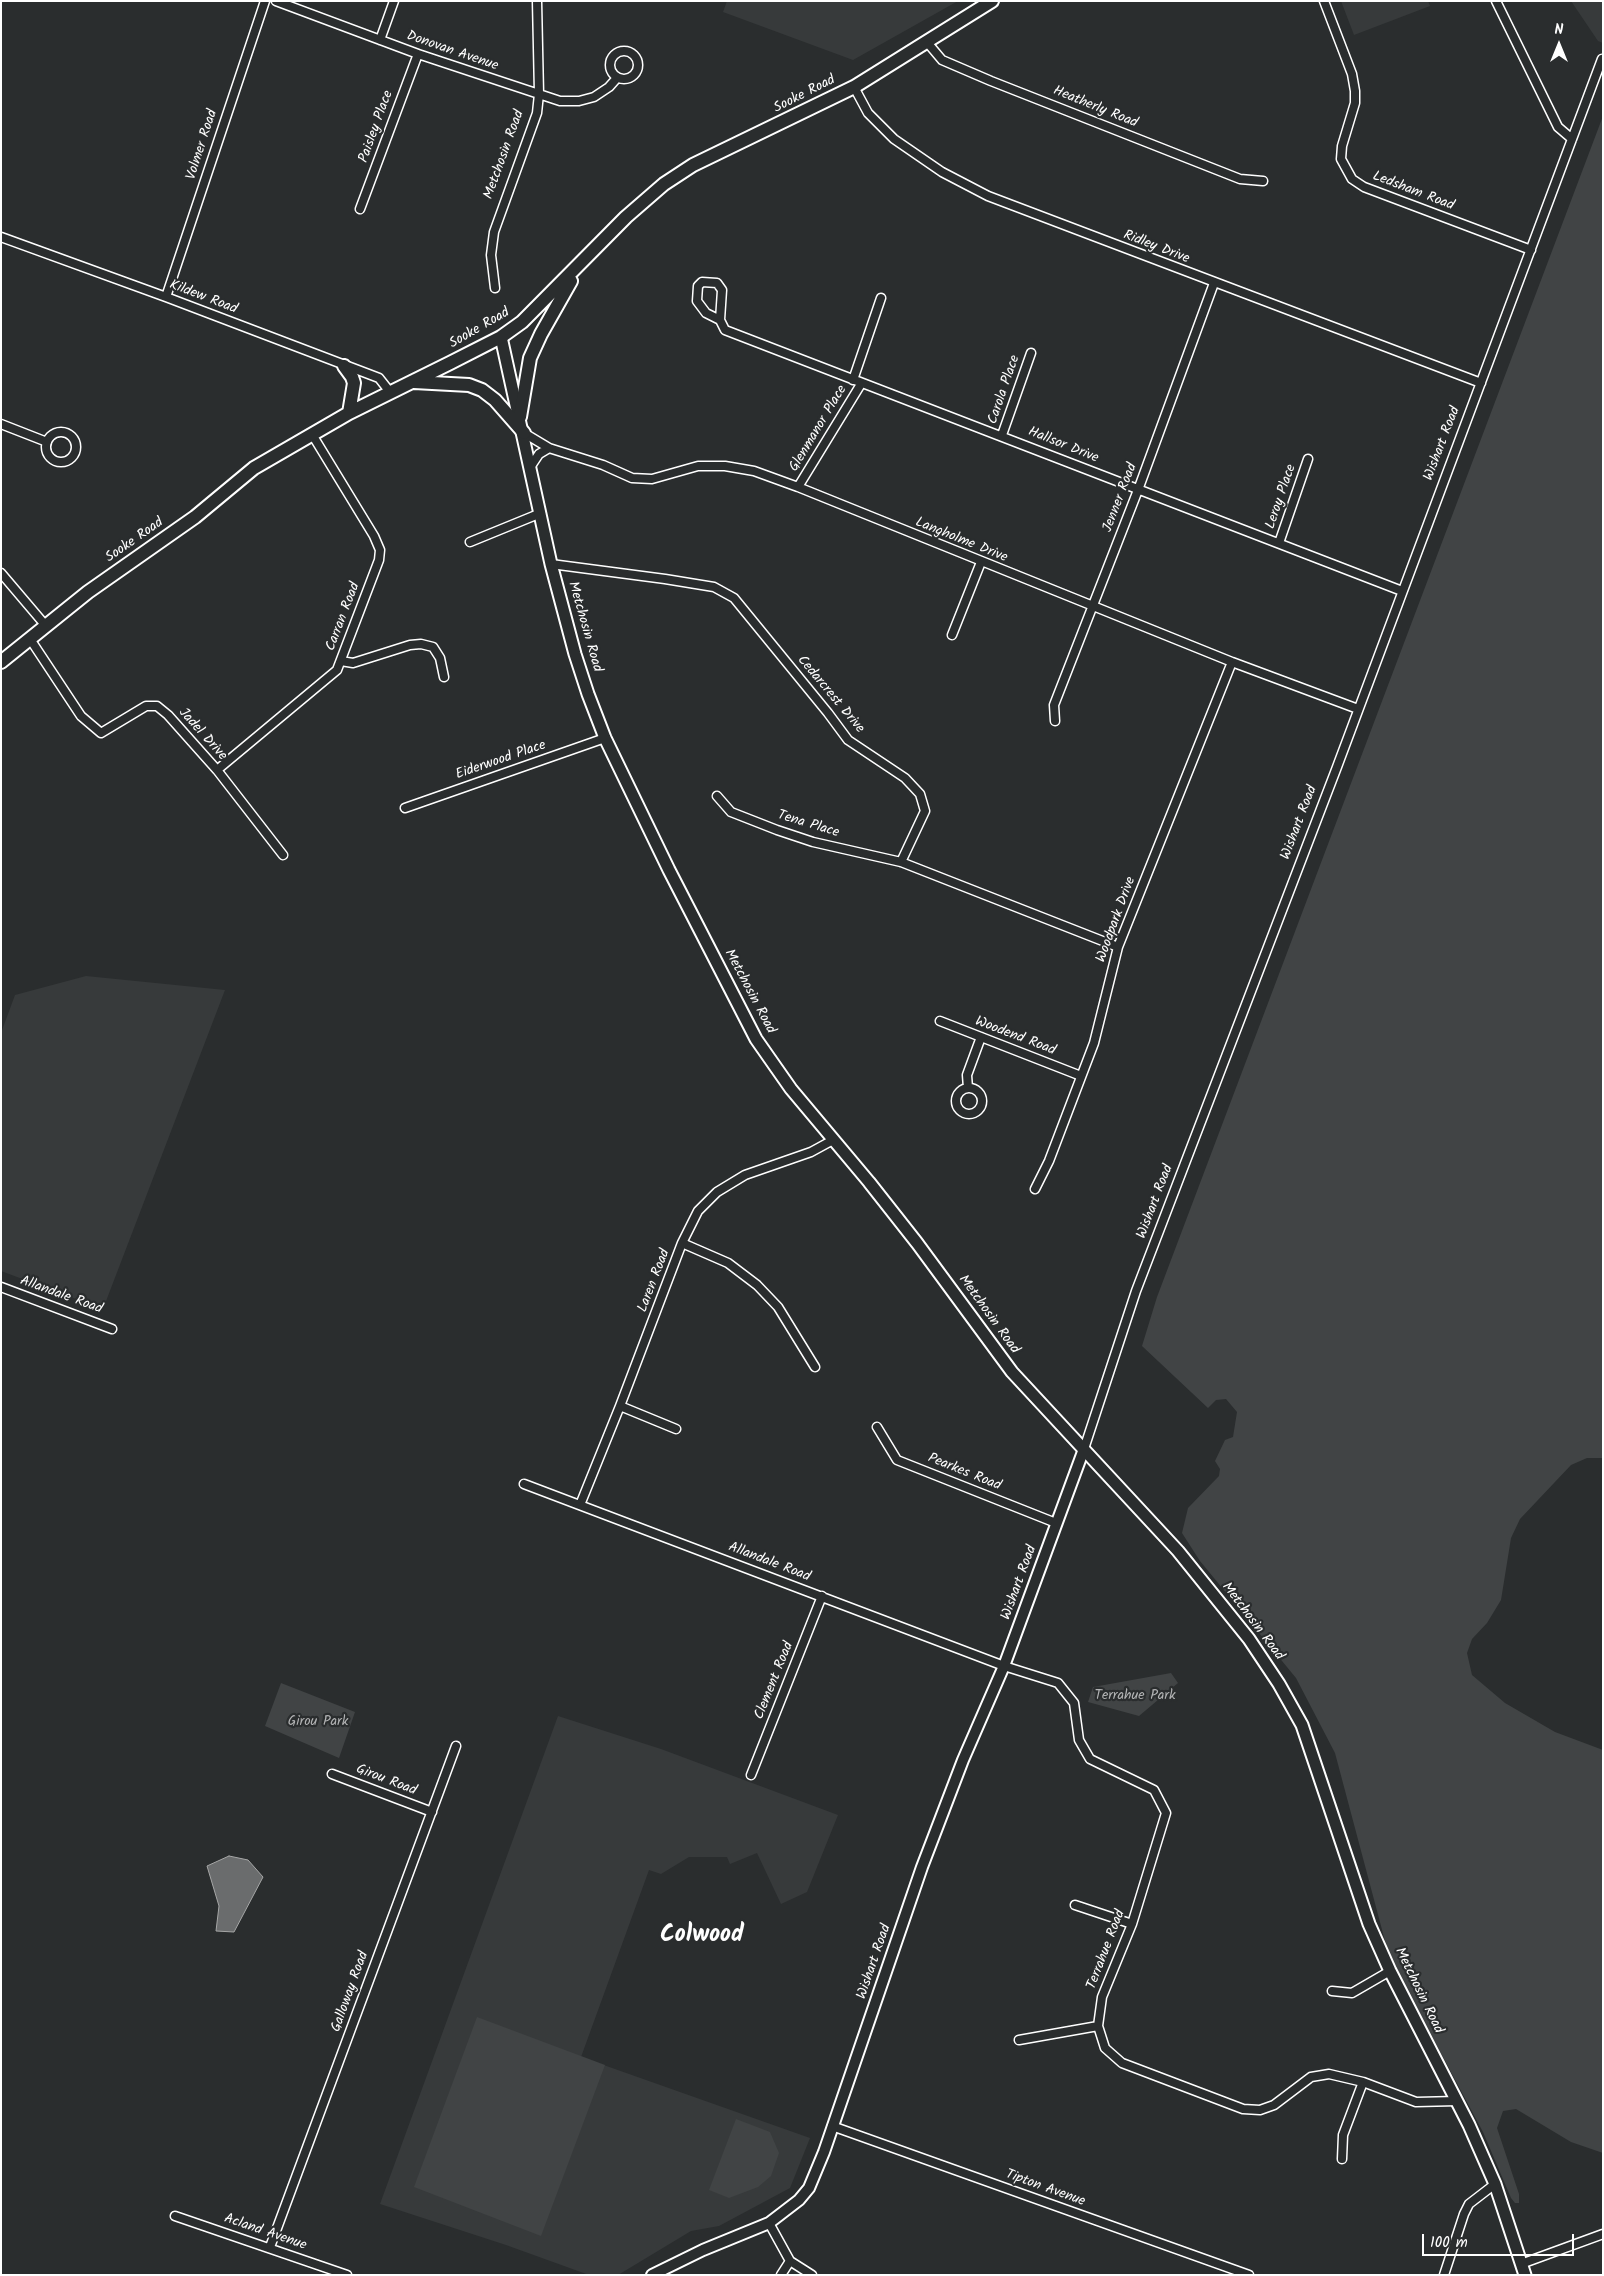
<!DOCTYPE html>
<html>
<head>
<meta charset="utf-8">
<style>
	body { margin:0 }
	#map { position:relative; width:1604px; height:2276px; overflow:hidden; background:#2a2d2e; font-family:Kalam,sans-serif }
	canvas { display:block }
	.frame { position:absolute; inset:0; border:2px solid #fff; pointer-events:none }
	.north { position:absolute; left:1534px; top:20px; width:50px; height:50px; -webkit-text-stroke:4px #2a2d2e; paint-order:stroke; rotate:0deg; font-size:14px; font-weight:700; line-height:20px; text-align:center; color:#fff }
	.north::after { content:''; display:block; margin:auto; width:18px; height:22px; background:#fff; clip-path:polygon(50% 0,100% 100%,50% 72%,0 100%) }
	.scale { position:absolute; left:1422px; top:2234px; width:152px; height:22px; box-sizing:border-box; border:2px solid #fff; border-top:0; padding-left:6px; font-size:15px; line-height:18px; white-space:nowrap; color:#fff; -webkit-text-stroke:4px #2a2d2e; paint-order:stroke }
</style>
</head>
<body>
<div id="map">
<canvas width="1604" height="2276"></canvas>
<div class="frame"></div>
<div class="north">N</div>
<div class="scale">100 m</div>
</div>
<script>
const context = document.querySelector('canvas').getContext('2d');
context.lineJoin = 'round';
function paint(path, color) {
  context.fillStyle = color;
  context.fill(path, 'evenodd');
}
function poly(rows) {
  const path = new Path2D();
  for (const r of rows) {
    if (r.length === 3) {
      path.moveTo(r[0] + r[2], r[1]);
      path.arc(r[0], r[1], r[2], 0, 2 * Math.PI);
      continue;
    }
    path.moveTo(r[0], r[1]);
    for (let i = 2; i < r.length; i += 2) path.lineTo(r[i], r[i + 1]);
  }
  return path;
}
function strokePath(path, color, width, dash) {
  context.strokeStyle = color;
  context.lineWidth = width;
  context.lineCap = dash ? 'butt' : 'round';
  context.setLineDash(dash || []);
  context.stroke(path);
}
function drawText(font, color, halo, rows, align = 'center') {
  context.font = font + ' Kalam,sans-serif';
  context.lineWidth = 4.5;
  context.setLineDash([]);
  context.textBaseline = 'middle';
  context.strokeStyle = halo;
  context.fillStyle = color;
  for (const [text, x, y, turn = 0] of rows) {
    context.save();
    context.translate(x, y);
    context.rotate((+turn || 0) * Math.PI / 180);
    context.textAlign = isNaN(turn) ? turn : align;
    if (halo) context.strokeText(text, 0, 0);
    context.fillText(text, 0, 0);
    context.restore();
  }
}
const built = poly([
	[727,1,958,1,853,60,723,12],
	[1341,1,1428,1,1430,6,1354,35],
	[1571,1,1603,1,1603,43,1598,41],
	[86,976,225,990,103,1309,1,1271,1,1033,15,995],
	[558,1716,661,1749,838,1815,807,1892,781,1904,757,1853,730,1864,727,1857,689,1857,661,1874,649,1870,581,2057,810,2138,790,2188,719,2226,691,2231,618,2275,589,2275,506,2245,380,2204]
]);
const green = poly([
	[1603,116,1603,1458,1587,1458,1571,1465,1520,1519,1511,1538,1501,1600,1487,1623,1472,1639,1467,1653,1472,1675,1505,1703,1555,1732,1603,1750,1603,2153,1571,2142,1516,2109,1503,2111,1497,2128,1519,2194,1519,2203,1515,2203,1511,2198,1483,2132,1389,1956,1335,1753,1296,1678,1200,1561,1182,1533,1188,1508,1219,1476,1220,1469,1215,1461,1225,1440,1233,1437,1237,1412,1226,1399,1216,1400,1208,1408,1142,1346,1157,1297],
	[1171,1673,1178,1683,1139,1716,1088,1702,1093,1687],
	[281,1683,355,1712,339,1758,265,1726],
	[477,2017,605,2065,541,2236,414,2187],
	[736,2119,770,2132,779,2153,771,2176,758,2187,729,2198,709,2190]
]);
const water = poly([
	[229,1856,248,1860,263,1877,234,1932,216,1931,219,1906,207,1866,229,1856]
]);
const minor = poly([
	[276,1,418,54,560,101,579,101,594,97,609,87,617,78],
	[1324,1,1352,74,1355,91,1355,103,1342,146,1341,159,1352,179,1364,187,1531,250],
	[1496,1,1558,127,1572,139],
	[380,40,394,1],
	[926,41,942,60,991,81,1240,179,1263,181],
	[624,65,14],
	[854,87,868,113,894,139,942,172,988,196,1481,383],
	[360,209,418,54],
	[1,237,166,297,379,378,390,392],
	[495,288,491,255,494,232,537,113,539,94,537,1],
	[166,297,265,1],
	[720,320,706,313,697,301,698,286,702,282,717,283,722,290,720,320,725,330,1402,591],
	[853,380,881,298],
	[1,424,47,442],
	[61,447,15],
	[524,433,549,448,603,465,632,478,652,479,698,466,725,466,754,471,798,487,1232,662,1358,709],
	[1002,435,1031,353],
	[531,466,539,454,549,448],
	[798,487,861,384],
	[470,542,541,513],
	[1279,543,1308,459],
	[551,564,665,579,714,587,734,598,828,713,848,740,905,778,920,794,925,811,901,862],
	[1,573,46,626],
	[952,635,981,562],
	[30,639,81,716,101,733,146,706,157,706,168,715,217,770,283,855],
	[341,661,353,663,410,645,421,644,433,647,440,658,444,677],
	[1055,721,1054,705,1138,490,1214,283],
	[217,770,337,670,379,560,380,550,374,536,313,436],
	[717,796,731,812,777,830,813,842,901,862,1118,947],
	[405,808,605,738],
	[940,1021,1081,1076],
	[968,1088,967,1075,981,1037],
	[969,1101,13],
	[1035,1189,1049,1161,1094,1043,1118,947,1232,662],
	[682,1243,728,1263,757,1285,778,1307,815,1367],
	[1,1287,112,1329],
	[620,1406,676,1429],
	[877,1427,897,1460,1056,1523],
	[1084,1449,1136,1291,1337,767,1602,59],
	[524,1484,1004,1666,1058,1683,1074,1703,1079,1740,1090,1759,1154,1790,1166,1813,1132,1924,1102,1997,1098,2026,1105,2048,1122,2063,1243,2109,1260,2110,1274,2105,1311,2077,1329,2074,1363,2082,1416,2102,1457,2101],
	[580,1505,620,1406,682,1243,698,1211,717,1192,745,1175,811,1152,833,1140],
	[332,1774,432,1812],
	[751,1775,822,1596],
	[1075,1905,1132,1924],
	[1332,1991,1352,1993,1390,1971],
	[1019,2040,1098,2026],
	[832,2126,1249,2275],
	[1342,2159,1343,2135,1363,2082],
	[175,2216,347,2275],
	[769,2223,790,2261,812,2275],
	[270,2247,456,1746],
	[1521,2264,1603,2234],
	[781,2275,790,2261],
	[1444,2275,1464,2214,1469,2204,1495,2184]
]);
const tertiary = poly([
	[652,2275,703,2250,769,2223,799,2200,809,2188,824,2152,922,1867,963,1760,1004,1666,1084,1449]
]);
const secondary = poly([
	[501,337,551,564,575,654,588,694,605,738,669,870,756,1039,791,1089,869,1182,917,1243,1012,1372,1178,1551,1249,1639,1279,1684,1302,1725,1369,1924,1390,1971,1469,2125,1495,2184,1525,2275]
]);
const primary = poly([
	[344,366,352,377,354,383,349,413],
	[414,382,469,385,482,390,495,400,524,433],
	[520,417,530,358,541,334,571,281],
	[1,662,88,592,195,517,254,468,349,413,450,363,501,337,522,322,626,217,664,184,693,165,854,87,992,1]
]);
const streetNames = [
	["Donovan Avenue",452,52,19],
	["Sooke Road",805,95,-27],
	["Heatherly Road",1095,108,22],
	["Paisley Place",377,127,-70],
	["Volmer Road",203,145,-72],
	["Metchosin Road",505,155,-70],
	["Ledsham Road",1413,192,21],
	["Ridley Drive",1156,248,21],
	["Kildew Road",203,298,21],
	["Sooke Road",480,329,-30],
	["Carola Place",1005,390,-71],
	["Glenmanor Place",819,429,-59],
	["Wishart Road",1443,444,-69],
	["Hallsor Drive",1063,446,22],
	["Leroy Place",1282,497,-71],
	["Jenner Road",1121,498,-69],
	["Sooke Road",135,541,-35],
	["Langholme Drive",961,541,22],
	["Carran Road",344,617,-69],
	["Metchosin Road",584,627,74],
	["Cedarcrest Drive",830,695,50],
	["Jadel Drive",202,735,48],
	["Eiderwood Place",501,761,-19],
	["Wishart Road",1300,823,-69],
	["Tena Place",808,825,17],
	["Woodpark Drive",1117,920,-70],
	["Metchosin Road",749,992,62],
	["Woodend Road",1015,1037,21],
	["Wishart Road",1156,1202,-69],
	["Laren Road",655,1281,-69],
	["Allandale Road",61,1296,20],
	["Metchosin Road",988,1315,54],
	["Pearkes Road",964,1473,22],
	["Allandale Road",769,1563,21],
	["Wishart Road",1020,1583,-70],
	["Metchosin Road",1252,1622,53],
	["Clement Road",775,1681,-68],
	["Girou Road",386,1781,21],
	["Terrahue Road",1107,1950,-69],
	["Wishart Road",875,1962,-71],
	["Metchosin Road",1418,1991,64],
	["Galloway Road",351,1992,-70],
	["Tipton Avenue",1045,2189,20],
	["Acland Avenue",265,2233,19]
];
const parkNames = [
	["Terrahue Park",1135,1697],
	["Girou Park",318,1723]
];
const townNames = [
	["Colwood",702,1937]
];
paint(built, '#373a3b');
paint(green, '#414445');
paint(water, '#6a6c6d');
strokePath(water, '#a6a7a7', 1);
strokePath(minor, '#fff', 11);
strokePath(tertiary, '#fff', 14);
strokePath(secondary, '#fff', 15);
strokePath(primary, '#fff', 16);
strokePath(minor, '#2a2d2e', 8);
strokePath(tertiary, '#2a2d2e', 10);
strokePath(secondary, '#2a2d2e', 11);
strokePath(primary, '#2a2d2e', 12);
drawText('14px', '#fff', '#2a2d2e', streetNames);
drawText('14px', '#b3b4b5', '#2a2d2e', parkNames);
drawText('bold 24px', '#fff', '#2a2d2e', townNames);
</script>
</body>
</html>
